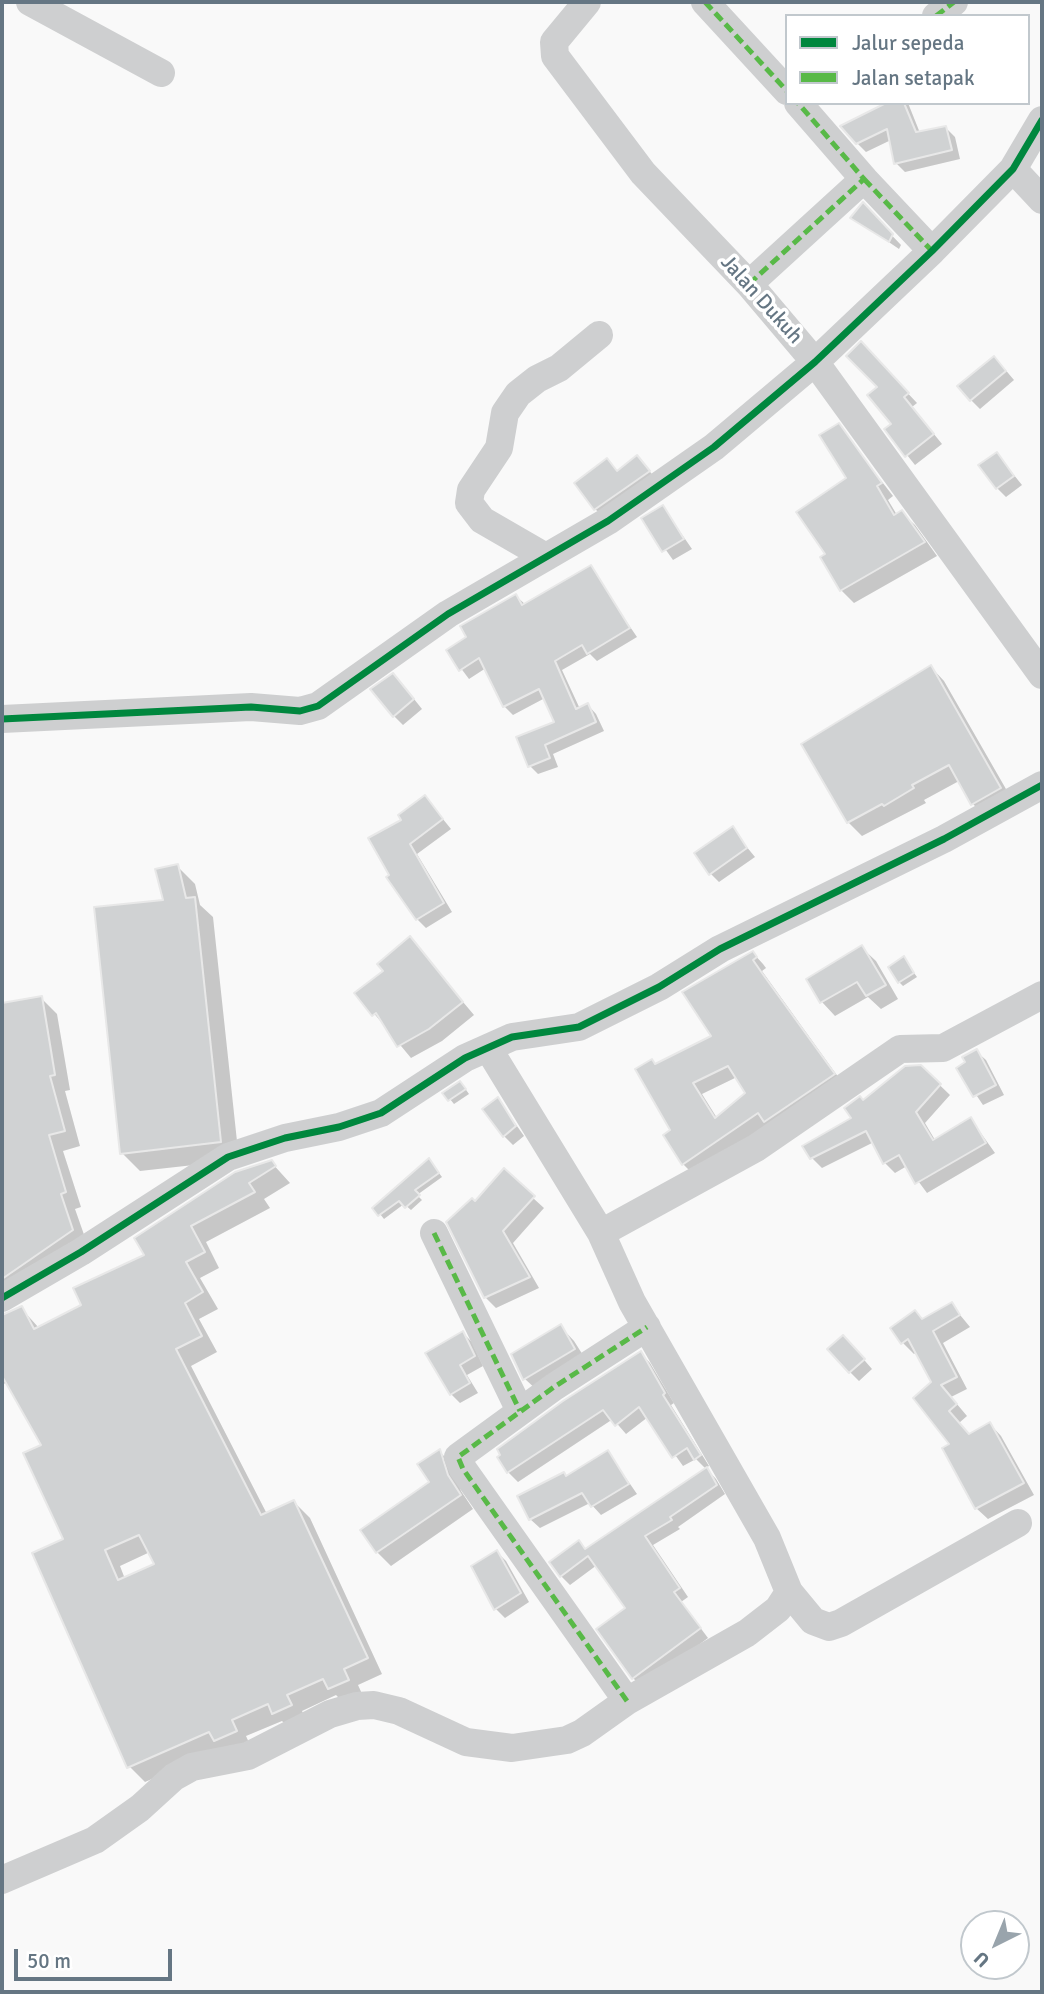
<!DOCTYPE html>
<html>
<head>
<meta charset="utf-8">
<style>
	body { margin:0 }
	#map { position:relative; width:1044px; height:1994px; overflow:hidden; background:#f9f9f9; font-family:Signika,sans-serif }
	canvas { display:block }
	.frame { position:absolute; inset:0; border:4px solid #657683; pointer-events:none }
	.legend { position:absolute; left:785px; top:14px; width:245px; height:91px; box-sizing:border-box; background:#fff; border:2px solid #c1c8cd; margin:0; padding:9px 12px; list-style:none; font-size:21px; color:#657683 }
	.legend li { display:flex; align-items:center; gap:14px; height:35px }
	.legend b { width:35px; border:2px solid #c1c8cd }
	.north { position:absolute; left:960px; top:1910px; width:70px; height:70px; box-sizing:border-box; background:#fff; border:2px solid #c1c8cd; border-radius:50%; rotate:223deg; font-size:19px; font-weight:700; line-height:28px; text-align:center; color:#657683 }
	.north::after { content:''; display:block; margin:auto; width:24px; height:32px; background:#99a4ac; clip-path:polygon(50% 0,100% 100%,50% 72%,0 100%) }
	.scale { position:absolute; left:14px; top:1949px; width:158px; height:32px; box-sizing:border-box; border:4px solid #657683; border-top:0; padding-left:9px; font-size:21px; line-height:24px; white-space:nowrap; color:#657683; -webkit-text-stroke:5px #fff; paint-order:stroke }
</style>
</head>
<body>
<div id="map">
<canvas width="1044" height="1994"></canvas>
<div class="frame"></div>
<ul class="legend">
<li><b style="height:9px;background:#00873e"></b>Jalur sepeda</li>
<li><b style="height:9px;background:#58b947"></b>Jalan setapak</li>
</ul>
<div class="north">U</div>
<div class="scale">50 m</div>
</div>
<script>
const context = document.querySelector('canvas').getContext('2d');
context.lineJoin = 'round';
function paint(path, color) {
  context.fillStyle = color;
  context.fill(path, 'evenodd');
}
function poly(rows) {
  const path = new Path2D();
  for (const r of rows) {
    path.moveTo(r[0], r[1]);
    for (let i = 2; i < r.length; i += 2) path.lineTo(r[i], r[i + 1]);
  }
  return path;
}
function strokePath(path, color, width, dash) {
  context.strokeStyle = color;
  context.lineWidth = width;
  context.lineCap = dash ? 'butt' : 'round';
  context.setLineDash(dash || []);
  context.stroke(path);
}
function drawText(font, color, halo, rows, align = 'center') {
  context.font = font + ' Signika,sans-serif';
  context.lineWidth = 7;
  context.setLineDash([]);
  context.textBaseline = 'middle';
  context.strokeStyle = halo;
  context.fillStyle = color;
  for (const [text, x, y, turn = 0] of rows) {
    context.save();
    context.translate(x, y);
    context.rotate((+turn || 0) * Math.PI / 180);
    context.textAlign = isNaN(turn) ? turn : align;
    if (halo) context.strokeText(text, 0, 0);
    context.fillText(text, 0, 0);
    context.restore();
  }
}
const shadow = poly([
	[881,103,908,103,920,133,946,128,955,137,960,159,905,172,896,163,891,140,866,152,857,143,882,107],
	[863,205,901,245,899,249,852,217],
	[870,353,917,403,912,407,942,444,915,465,887,430,894,425],
	[1003,367,1014,380,980,409,971,400],
	[838,425,893,496,888,500,897,515,902,513,915,525,937,556,854,603,841,590,828,555,848,478],
	[997,454,1022,485,1006,497,997,488],
	[645,466,657,480,604,517,595,509,618,472],
	[663,507,692,549,673,560,644,519],
	[590,568,637,637,597,661,590,654,562,670,580,709,588,705,596,714,604,731,553,754,558,767,538,774,530,766,556,723,545,698,513,715,504,706,486,668,469,679,448,651,469,638,516,596,526,605],
	[931,667,944,681,1014,803,987,818,973,804,959,781,924,800,926,803,862,836,848,822,804,744],
	[402,684,422,709,403,725,394,716],
	[425,797,451,829,417,854,452,912,426,928,417,919,404,820],
	[732,829,755,857,719,882,710,873],
	[177,866,195,884,200,905,213,917,239,1160,140,1171,122,1153,165,902],
	[410,939,474,1015,442,1041,411,1058,357,993,385,971],
	[862,948,876,961,898,999,881,1009,868,997,835,1016,822,1002],
	[753,953,763,964,766,968,762,971,844,1085,693,1174,683,1164,656,1066,713,1037],
	[737,1077,748,1094,717,1118,702,1094],
	[904,959,917,977,903,986,899,982],
	[41,998,57,1014,70,1090,65,1091,80,1146,63,1151,81,1207,75,1209,88,1246,2,1312,2,1005],
	[976,1051,986,1060,1004,1095,983,1105,958,1068,967,1063],
	[921,1067,950,1095,925,1123,935,1140,971,1119,995,1153,927,1193,907,1166,895,1173,885,1163,874,1142,822,1168,812,1158,854,1119,864,1102],
	[464,1087,469,1094,454,1104,445,1093],
	[498,1099,524,1136,513,1145,504,1136],
	[271,1162,290,1183,264,1199,270,1208,206,1242,219,1268,200,1278,218,1309,199,1319,217,1352,191,1366,267,1514,294,1502,310,1518,382,1674,358,1685,363,1696,345,1704,336,1695,302,1711,307,1721,290,1729,282,1721,246,1736,251,1747,223,1748,145,1782,129,1766,66,1540,43,1446,7,1381,2,1386,2,1316,21,1308,39,1328,83,1305],
	[150,1552,157,1565,125,1579,120,1566],
	[433,1165,442,1177,417,1195,422,1200,411,1210,404,1204,384,1219,380,1214],
	[533,1198,544,1208,513,1243,539,1288,496,1308,485,1297,475,1203],
	[951,1304,970,1327,943,1343,967,1389,951,1397,967,1416,959,1423,970,1435,990,1424,1001,1436,1034,1495,988,1519,976,1508,952,1445,933,1383,917,1352,914,1354,903,1343,915,1312,924,1320],
	[561,1327,574,1341,588,1363,539,1392,525,1379],
	[463,1333,472,1342,483,1366,467,1375,478,1393,460,1403,451,1394],
	[852,1346,872,1369,859,1381,850,1372],
	[641,1353,650,1363,674,1403,671,1405,709,1466,706,1468,716,1479,725,1494,678,1527,680,1529,653,1545,688,1597,681,1602,708,1638,642,1687,633,1678,627,1608,597,1565,570,1585,561,1576,579,1542,586,1550,707,1470,696,1459,683,1466,648,1417,626,1434,613,1419,518,1482,508,1472],
	[439,1451,453,1465,461,1491,473,1509,391,1566,377,1552,432,1483],
	[608,1452,637,1494,601,1515,590,1503,540,1528,530,1519,519,1497,567,1478],
	[497,1552,506,1561,529,1602,505,1618,496,1609,473,1567]
]);
const building = poly([
	[886,103,904,103,916,132,946,126,952,150,894,164,887,129,856,144,840,126,886,103],
	[863,202,893,234,889,242,850,218,863,202],
	[861,341,909,393,904,397,934,434,905,457,884,429,891,424,867,395,877,387,846,356,861,341],
	[994,356,1006,371,970,401,957,386,994,356],
	[839,423,882,483,877,486,894,515,902,510,925,542,840,591,820,557,825,554,796,512,846,478,819,435,839,423],
	[997,452,1014,476,996,489,978,465,997,452],
	[637,455,650,471,594,510,574,483,607,458,617,471,637,455],
	[663,505,684,539,662,552,641,518,663,505],
	[591,565,630,628,587,654,582,645,555,661,576,709,588,703,596,722,545,745,550,758,528,767,516,737,554,722,539,689,503,707,479,658,459,671,446,650,466,637,460,626,516,594,522,605,591,565],
	[931,665,1001,788,971,805,949,765,912,785,914,788,884,806,882,804,847,823,801,744,931,665],
	[393,673,414,699,393,717,370,689,393,673],
	[425,795,443,819,410,844,444,903,416,920,386,877,389,875,368,838,401,820,398,815,425,795],
	[733,826,747,848,709,875,694,853,733,826],
	[178,864,186,898,195,897,221,1142,120,1154,94,907,163,900,155,869,178,864],
	[410,936,463,1002,429,1029,397,1047,376,1013,372,1016,354,993,383,971,377,964,410,936],
	[862,945,886,985,866,996,857,982,820,1003,806,979,862,945],
	[753,951,757,957,753,960,762,973,835,1074,764,1122,758,1113,682,1165,663,1135,670,1130,635,1069,652,1059,655,1064,711,1036,682,992,753,951],
	[728,1066,745,1093,715,1118,693,1083,728,1066],
	[904,956,914,973,898,983,888,967,904,956],
	[42,996,55,1075,50,1076,65,1131,49,1135,66,1192,61,1194,73,1230,2,1279,2,1003,42,996],
	[977,1049,996,1085,973,1097,956,1068,965,1062,962,1057,977,1049],
	[921,1065,941,1084,916,1112,933,1140,971,1117,986,1143,915,1184,899,1155,883,1164,866,1131,810,1159,802,1146,851,1118,844,1108,860,1096,863,1100,905,1066,921,1065],
	[460,1081,466,1089,448,1101,442,1093,460,1081],
	[498,1097,516,1126,503,1137,482,1109,498,1097],
	[429,1158,439,1173,415,1190,420,1195,405,1208,399,1201,378,1216,372,1208,429,1158],
	[272,1160,276,1166,249,1183,255,1192,191,1226,205,1252,186,1262,203,1292,185,1303,202,1336,176,1349,261,1515,294,1500,368,1658,344,1669,349,1680,328,1689,323,1679,287,1695,292,1705,272,1714,268,1704,232,1720,237,1731,214,1741,209,1732,127,1768,32,1553,63,1539,23,1453,41,1445,2,1376,2,1315,22,1306,34,1329,81,1305,73,1288,144,1255,134,1238,235,1172,272,1160],
	[139,1535,154,1564,118,1580,105,1550,139,1535],
	[504,1168,535,1196,503,1231,530,1277,484,1298,446,1222,472,1198,475,1201,504,1168],
	[952,1302,960,1315,933,1331,957,1377,941,1385,957,1404,949,1411,969,1434,990,1422,1024,1483,975,1509,942,1448,949,1444,913,1398,931,1382,908,1339,901,1344,890,1328,915,1310,922,1319,952,1302],
	[561,1324,575,1349,523,1380,511,1354,561,1324],
	[463,1331,475,1356,460,1365,470,1383,450,1395,425,1353,463,1331],
	[843,1335,865,1359,849,1373,827,1349,843,1335],
	[641,1351,665,1393,663,1395,701,1455,694,1460,687,1448,672,1458,639,1407,615,1426,603,1410,507,1473,497,1457,500,1455,497,1449,563,1401,641,1351],
	[440,1449,448,1475,461,1495,376,1553,360,1530,429,1482,417,1464,440,1449],
	[608,1450,629,1484,591,1507,582,1493,529,1520,517,1496,564,1472,566,1476,608,1450],
	[707,1467,717,1485,670,1517,672,1520,645,1536,680,1588,674,1592,701,1628,632,1679,596,1629,625,1608,588,1556,560,1577,549,1562,579,1540,585,1549,707,1467],
	[497,1550,521,1593,494,1610,471,1566,497,1550]
]);
const minor = poly([
	[30,2,161,73],
	[587,2,554,42,555,56,643,173,749,284,815,362,1042,675],
	[705,2,787,91],
	[936,16,954,2],
	[1013,169,1042,200],
	[864,179,932,251],
	[749,284,864,179,798,103],
	[546,557,482,520,469,503,471,490,499,448,505,413,518,394,537,379,559,368,599,335],
	[2,719,251,707,300,711,318,706,448,614,608,521,714,447,815,362,932,251,1013,169,1042,120],
	[488,1048,601,1233,632,1302,767,1538,789,1592,813,1621,829,1627,841,1623,1018,1523],
	[434,1233,520,1411],
	[601,1233,756,1148,900,1049,943,1048,1042,995],
	[2,1298,81,1252,228,1157,285,1138,339,1127,381,1113,465,1058,512,1037,579,1027,659,987,720,949,944,839,1042,785],
	[627,1701,463,1469,458,1457,554,1387,647,1327],
	[2,1880,95,1840,140,1808,174,1777,192,1767,248,1756,330,1714,357,1706,374,1705,399,1711,466,1742,512,1748,567,1740,582,1733,627,1701,747,1633,778,1609,789,1592]
]);
const quiet = poly([
	[705,2,787,91],
	[936,16,954,2],
	[864,179,932,251],
	[749,284,864,179,798,103],
	[434,1233,520,1411],
	[627,1701,463,1469,458,1457,554,1387,647,1327]
]);
const cycleway = poly([
	[2,719,251,707,300,711,318,706,448,614,608,521,714,447,815,362,932,251,1013,169,1042,120],
	[2,1298,81,1252,228,1157,285,1138,339,1127,381,1113,465,1058,512,1037,579,1027,659,987,720,949,944,839,1042,785]
]);
const streetNames = [
	["Jalan Dukuh",761,300,48]
];
paint(shadow, '#0003');
paint(building, '#d0d2d3');
strokePath(building, '#e8e8e8', 2);
strokePath(minor, '#cecfd0', 28);
strokePath(quiet, '#58b947', 5, [10, 5]);
strokePath(cycleway, '#00873e', 7);
drawText('21px', '#657683', '#fff', streetNames);
</script>
</body>
</html>
